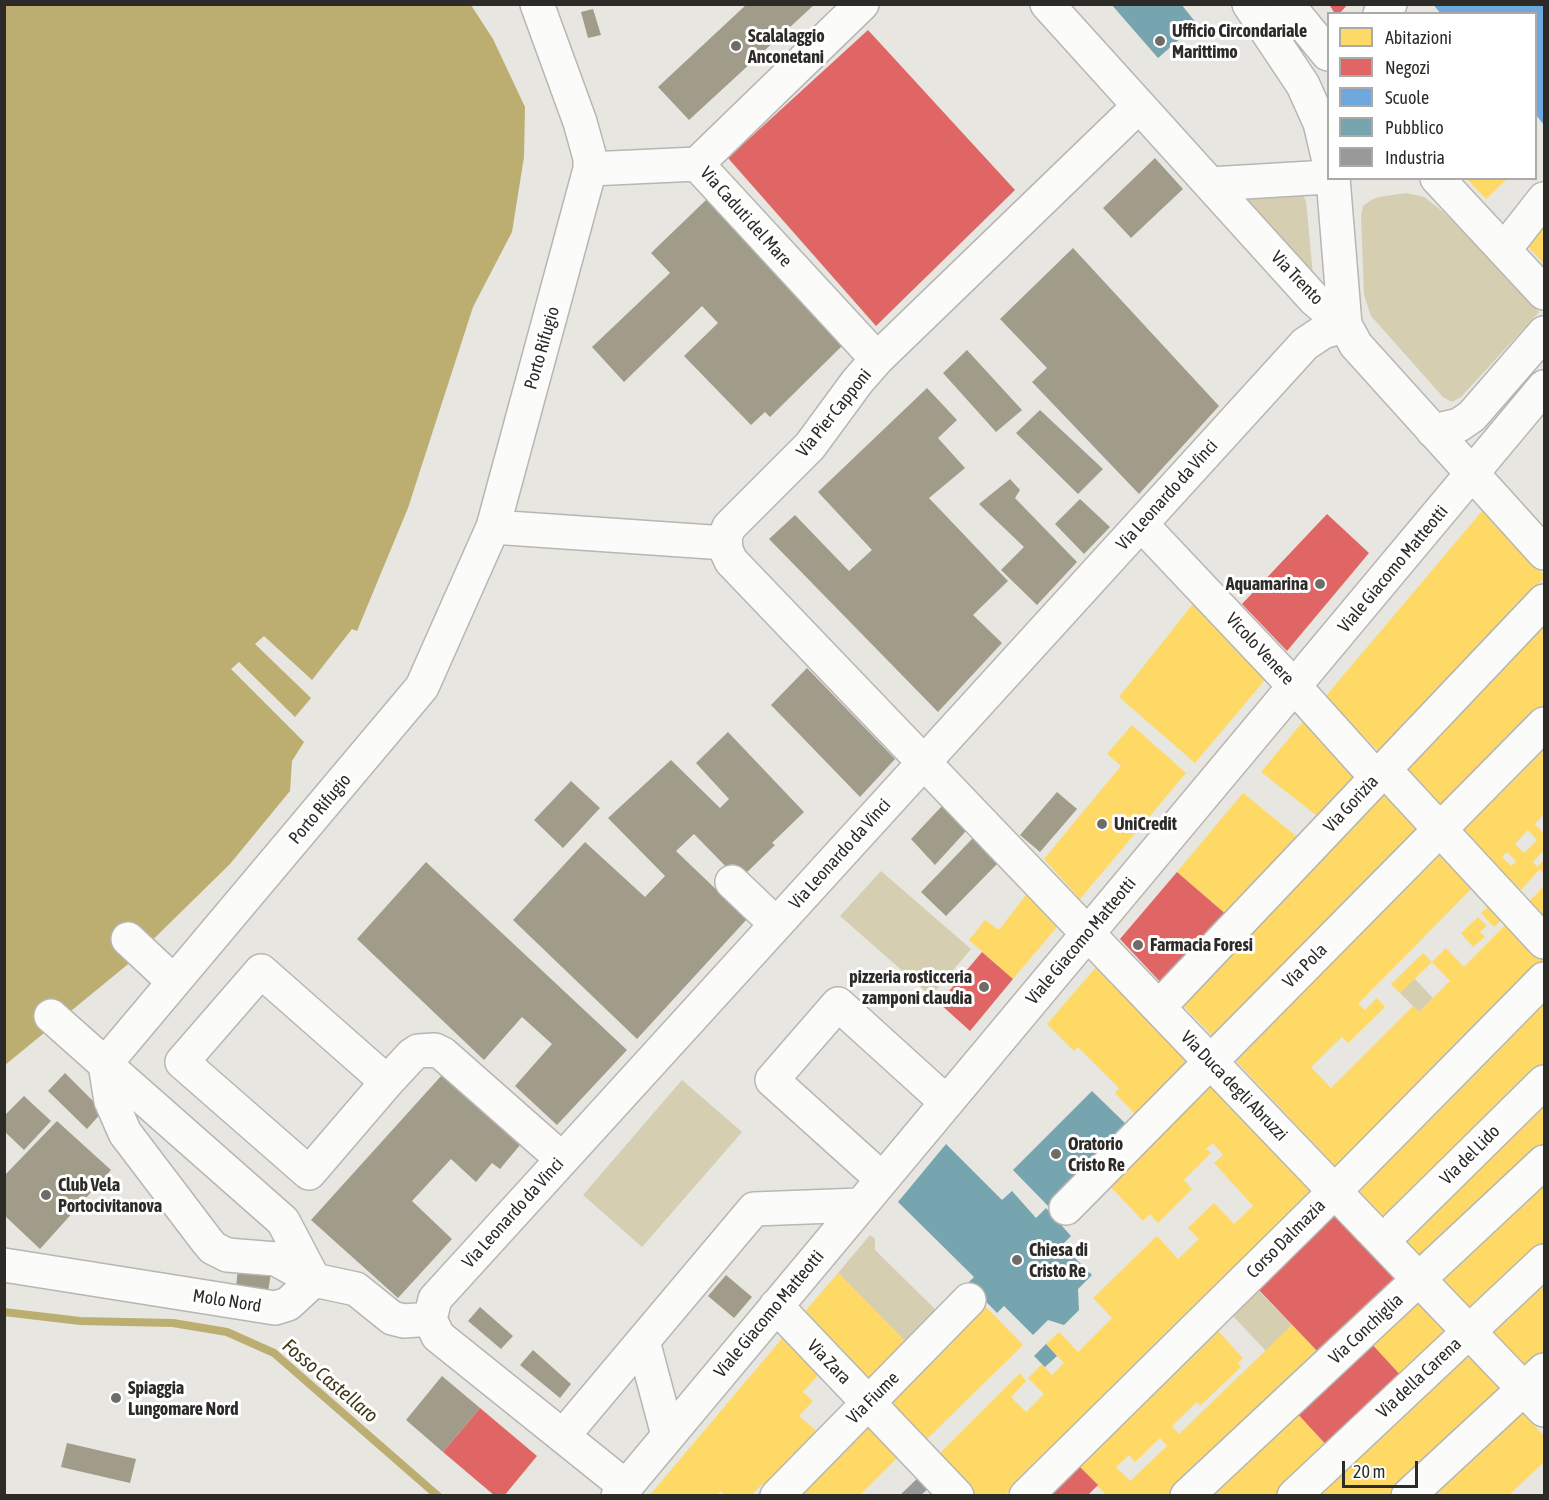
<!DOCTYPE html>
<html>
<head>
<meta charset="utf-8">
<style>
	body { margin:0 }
	#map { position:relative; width:1549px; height:1500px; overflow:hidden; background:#e7e6e0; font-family:"Asap Condensed",sans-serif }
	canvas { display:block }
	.frame { position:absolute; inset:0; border:6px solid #2c2b27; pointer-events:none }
	.legend { position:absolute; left:1327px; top:12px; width:210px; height:168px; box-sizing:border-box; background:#fff; border:2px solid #abaaa9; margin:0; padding:8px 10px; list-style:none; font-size:18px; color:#2c2b27 }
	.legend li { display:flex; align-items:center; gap:12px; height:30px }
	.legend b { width:30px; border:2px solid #abaaa9 }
	.scale { position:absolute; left:1342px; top:1461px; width:76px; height:27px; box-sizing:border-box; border:3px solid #2c2b27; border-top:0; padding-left:8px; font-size:18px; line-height:21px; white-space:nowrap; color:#2c2b27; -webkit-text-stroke:4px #fff; paint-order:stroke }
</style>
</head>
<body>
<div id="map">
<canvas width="1549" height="1500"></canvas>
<div class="frame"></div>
<ul class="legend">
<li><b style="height:16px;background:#ffd966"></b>Abitazioni</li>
<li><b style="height:16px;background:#e06666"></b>Negozi</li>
<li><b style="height:16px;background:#6fa8dc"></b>Scuole</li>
<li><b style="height:16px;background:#76a5af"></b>Pubblico</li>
<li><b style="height:16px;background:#999"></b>Industria</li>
</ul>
<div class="scale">20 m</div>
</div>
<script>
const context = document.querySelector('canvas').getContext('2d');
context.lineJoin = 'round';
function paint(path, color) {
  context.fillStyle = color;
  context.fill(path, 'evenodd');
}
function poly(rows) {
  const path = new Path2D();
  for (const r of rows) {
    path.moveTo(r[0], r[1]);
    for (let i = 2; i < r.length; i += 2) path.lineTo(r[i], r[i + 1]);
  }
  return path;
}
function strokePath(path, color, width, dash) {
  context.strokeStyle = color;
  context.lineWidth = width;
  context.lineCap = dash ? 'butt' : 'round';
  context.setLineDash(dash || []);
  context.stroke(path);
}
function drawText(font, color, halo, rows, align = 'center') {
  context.font = font + ' "Asap Condensed",sans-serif';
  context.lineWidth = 6;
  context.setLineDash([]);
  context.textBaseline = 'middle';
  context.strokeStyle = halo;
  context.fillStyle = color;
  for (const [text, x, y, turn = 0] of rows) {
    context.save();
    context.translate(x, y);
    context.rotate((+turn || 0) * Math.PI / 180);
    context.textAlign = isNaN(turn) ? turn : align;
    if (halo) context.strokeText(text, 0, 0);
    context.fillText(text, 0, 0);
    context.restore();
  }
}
const green = poly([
	[1301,193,1306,201,1313,275,1243,202,1251,196],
	[1406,193,1424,197,1441,210,1488,255,1539,312,1461,397,1452,402,1443,397,1371,316,1364,295,1361,216,1363,206,1371,200,1379,197],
	[881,871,971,949,931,996,840,916],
	[1414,978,1433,998,1419,1012,1400,993],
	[682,1080,742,1132,642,1247,583,1195],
	[870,1235,875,1239,875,1250,939,1313,908,1344,838,1273],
	[1258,1290,1292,1325,1266,1351,1232,1315]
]);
const water = poly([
	[5,5,471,5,493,39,525,107,524,157,512,232,473,307,408,508,357,631,352,629,312,680,264,636,255,644,311,698,295,717,239,662,231,669,304,742,292,761,290,791,230,864,127,965,5,1065]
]);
const homes = poly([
	[1466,178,1508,178,1486,199],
	[1544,214,1544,264,1523,241],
	[1483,510,1544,575,1544,578,1466,659,1473,666,1384,757,1325,697],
	[1193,604,1265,680,1195,763,1119,697],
	[1544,619,1544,711,1439,818,1396,771],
	[1305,719,1359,780,1321,819,1261,772],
	[1132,725,1186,773,1080,899,1044,859,1121,766,1107,754],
	[1544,739,1544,814,1535,824,1543,833,1544,832,1544,850,1533,862,1537,867,1544,860,1544,874,1540,869,1513,899,1497,881,1504,874,1495,864,1488,871,1453,833],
	[1528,830,1537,840,1524,853,1515,844],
	[1507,852,1516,861,1511,866,1502,857],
	[1387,779,1431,826,1218,1042,1179,1001],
	[1243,793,1301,840,1228,916,1177,872],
	[1445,841,1480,880,1358,1004,1365,1010,1377,998,1385,1007,1348,1043,1342,1037,1311,1067,1331,1088,1413,1006,1419,1012,1450,981,1432,962,1446,948,1464,967,1514,916,1544,950,1544,960,1337,1168,1232,1057],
	[1544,886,1544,933,1522,909],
	[1026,895,1057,927,1013,979,969,940,985,920,999,930],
	[1497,898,1510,912,1494,927,1481,913],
	[1478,917,1487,926,1480,932,1485,937,1473,947,1461,933],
	[1423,953,1432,962,1400,993,1391,984],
	[1097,966,1190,1064,1138,1117,1115,1093,1119,1088,1078,1047,1074,1051,1047,1024],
	[1544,1001,1544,1069,1389,1222,1358,1190],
	[1207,1082,1312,1192,1004,1496,975,1496,937,1456,1020,1373,1026,1381,1011,1397,1026,1412,1044,1394,1028,1378,1042,1364,1052,1375,1064,1363,1046,1344,1059,1332,1078,1352,1112,1318,1093,1298,1157,1236,1178,1259,1199,1239,1188,1228,1214,1203,1234,1224,1253,1206,1214,1163,1223,1155,1213,1143,1206,1149,1211,1153,1184,1180,1192,1189,1158,1223,1150,1214,1143,1221,1106,1182],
	[1544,1097,1544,1148,1425,1261,1402,1236],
	[1544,1177,1544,1250,1475,1314,1440,1276],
	[1544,1272,1544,1356,1529,1370,1487,1326],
	[838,1273,908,1344,869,1384,803,1314],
	[1413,1299,1450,1337,1405,1380,1369,1341],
	[982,1303,1023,1345,924,1442,886,1402],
	[1292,1325,1319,1353,1167,1496,1107,1496,1079,1466,1217,1330,1243,1358,1238,1363,1241,1367,1200,1406,1197,1402,1172,1426,1179,1434],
	[1160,1438,1167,1446,1130,1481,1116,1467,1129,1455,1135,1462],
	[785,1335,821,1372,803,1392,813,1401,799,1416,820,1434,767,1488,762,1484,751,1496,725,1496,721,1491,716,1496,649,1496],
	[1462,1349,1503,1393,1391,1496,1306,1496],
	[1518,1409,1544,1436,1544,1462,1508,1496,1425,1496],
	[1294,1410,1331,1450,1282,1496,1203,1496],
	[867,1420,900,1455,859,1496,793,1496]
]);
const shops = poly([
	[1329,4,1348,4,1339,14,1335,14],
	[868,30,1015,190,876,326,728,158],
	[1327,514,1369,553,1287,651,1242,604],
	[1177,872,1228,916,1164,986,1120,939],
	[982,952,1013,979,970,1031,939,1003],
	[1334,1214,1396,1281,1319,1353,1258,1289],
	[1369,1341,1405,1380,1331,1450,1294,1410],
	[480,1408,537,1456,504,1496,495,1496,443,1452],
	[1079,1466,1098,1485,1087,1496,1049,1496]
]);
const schools = poly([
	[1433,4,1544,4,1544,125,1536,115,1536,14,1441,14]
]);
const public = poly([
	[1111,4,1181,4,1197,24,1158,58],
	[1092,1091,1128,1126,1048,1206,1013,1170],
	[946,1144,1002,1200,1012,1191,1036,1218,1046,1208,1071,1236,1062,1245,1092,1275,1078,1289,1079,1310,1064,1325,1048,1320,1033,1335,1004,1306,997,1313,968,1283,974,1277,898,1202],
	[1046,1344,1057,1356,1045,1367,1034,1356]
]);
const industry = poly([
	[920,1476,930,1487,920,1496,899,1496]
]);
const stream = poly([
	[4,1312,80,1321,173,1323,227,1332,274,1353,438,1496]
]);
const building = poly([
	[747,4,815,4,689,120,658,87],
	[593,9,601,35,588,38,581,12],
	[1155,158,1183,189,1131,238,1103,208],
	[706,200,844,344,770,417,765,412,751,425,684,356,718,323,702,306,624,382,592,347,670,273,651,253],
	[1073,248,1219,406,1139,494,1032,382,1047,368,1000,319],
	[967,350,1022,410,996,432,943,373],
	[927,388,957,420,938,438,965,468,929,498,1008,581,973,615,1002,643,938,712,769,539,795,515,849,571,872,550,818,492],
	[1040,410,1103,469,1078,494,1016,433],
	[1010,479,1020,490,1015,498,1077,562,1037,605,1001,570,1024,547,979,504],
	[1080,499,1110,527,1084,554,1055,524],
	[807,668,895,759,860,797,771,705],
	[728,732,804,812,772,843,775,845,739,880,694,834,676,851,747,919,637,1039,513,920,585,842,645,897,665,876,608,818,671,760,720,808,729,799,696,763],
	[571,781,600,808,563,848,534,820],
	[1057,792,1077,809,1040,852,1020,835],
	[942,806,966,831,935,865,911,839],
	[973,838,997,864,946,916,921,892],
	[426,862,627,1050,557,1125,515,1086,552,1044,522,1017,484,1060,357,939],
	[65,1073,103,1111,87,1129,48,1091],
	[442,1075,520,1145,500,1169,492,1163,476,1182,451,1159,412,1201,452,1239,398,1298,311,1220],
	[24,1096,51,1121,24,1150,4,1131,4,1116],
	[57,1121,111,1170,40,1249,4,1215,4,1176],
	[238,1268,271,1273,268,1292,236,1288],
	[726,1275,752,1297,734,1318,708,1296],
	[480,1307,513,1336,501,1349,468,1321],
	[533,1350,571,1384,560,1398,520,1365],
	[442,1376,480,1408,443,1452,406,1420],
	[67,1443,136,1459,130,1483,61,1467]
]);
const minor = poly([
	[862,4,697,164,877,359],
	[1047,4,1314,299,1345,325,1356,345,1544,553],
	[1249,4,1303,85,1320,123,1328,157],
	[1287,4,1328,54],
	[1380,14,1390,4],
	[1139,106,877,359,857,382,810,446,729,527,725,537,726,550,731,561,1544,1410],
	[590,169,697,164],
	[1333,178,1345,325],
	[1437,178,1544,293],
	[1210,184,1328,177],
	[1504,250,1544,199],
	[1433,431,1459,425,1472,416,1544,333],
	[1141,524,1295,687,1376,777],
	[493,527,725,543],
	[1384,769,1544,942],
	[732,882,776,924],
	[128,939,174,982],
	[261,971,387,1082,309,1173,182,1062,261,971],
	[1159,1007,1544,601],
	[51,1016,105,1064,422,687,493,527,590,169,590,158,580,122,537,4],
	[105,1064,283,1221,314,1280,276,1259,227,1255,213,1248,207,1241,125,1133,111,1101,105,1064],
	[387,1082,412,1055,418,1051,435,1050,443,1054,562,1159],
	[882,1179,772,1080,838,1004,946,1102],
	[1066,1208,1544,724],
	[1396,1228,1544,1082],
	[4,1265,275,1308,288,1304,314,1280,356,1289,392,1318,404,1321,430,1319],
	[776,1306,957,1496],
	[643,1341,668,1435],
	[563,1436,754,1209,860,1205],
	[625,1486,438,1336,430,1319,435,1299,1305,344,1323,332,1345,325],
	[618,1496,1544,387],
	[777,1496,969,1300],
	[1026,1496,1325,1201,1544,979],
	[1187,1496,1544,1162],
	[1294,1496,1544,1261],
	[1408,1496,1544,1370]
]);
const markers = [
	[1160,41,6,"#6d6c68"],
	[736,46,6,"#6d6c68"],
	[1320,584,6,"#6d6c68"],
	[1102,824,6,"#6d6c68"],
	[1138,945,6,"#6d6c68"],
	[984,987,6,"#6d6c68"],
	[1056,1154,6,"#6d6c68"],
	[46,1195,6,"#6d6c68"],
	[1017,1260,6,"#6d6c68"],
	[116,1398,6,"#6d6c68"]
];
const poiNames = [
	["Ufficio Circondariale",1172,31],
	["Marittimo",1172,52],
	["Scalalaggio",748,36],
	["Anconetani",748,57],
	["Aquamarina",1308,584,"right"],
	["UniCredit",1114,824],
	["Farmacia Foresi",1150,945],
	["pizzeria rosticceria",972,977,"right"],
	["zamponi claudia",972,998,"right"],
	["Oratorio",1068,1144],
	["Cristo Re",1068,1165],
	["Club Vela",58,1185],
	["Portocivitanova",58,1206],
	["Chiesa di",1029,1250],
	["Cristo Re",1029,1271],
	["Spiaggia",128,1388],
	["Lungomare Nord",128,1409]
];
const streetNames = [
	["Via Caduti del Mare",746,217,48],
	["Via Trento",1297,278,46],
	["Porto Rifugio",542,348,-74],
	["Via Pier Capponi",834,413,-51],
	["Via Leonardo da Vinci",1167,495,-48],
	["Viale Giacomo Matteotti",1393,569,-50],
	["Vicolo Venere",1260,649,47],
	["Via Gorizia",1351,804,-47],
	["Porto Rifugio",320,809,-50],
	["Via Leonardo da Vinci",840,854,-48],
	["Viale Giacomo Matteotti",1081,941,-50],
	["Via Pola",1305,966,-45],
	["Via Duca degli Abruzzi",1234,1086,46],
	["Via del Lido",1470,1155,-45],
	["Via Leonardo da Vinci",513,1213,-48],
	["Corso Dalmazia",1286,1239,-45],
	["Molo Nord",227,1301,9],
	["Viale Giacomo Matteotti",769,1314,-50],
	["Via Conchiglia",1366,1329,-43],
	["Via Zara",829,1362,46],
	["Via della Carena",1419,1378,-43],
	["Via Fiume",873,1398,-45]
];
const waterNames = [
	["Fosso Castellaro",330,1381,40]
];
paint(green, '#d5ceb0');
paint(water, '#bcae71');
paint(homes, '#ffd966');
paint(shops, '#e06666');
paint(schools, '#6fa8dc');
paint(public, '#76a5af');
paint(industry, '#999');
strokePath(stream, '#bcae71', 8);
paint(building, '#a19c89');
strokePath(minor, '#b7b6b2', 36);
strokePath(minor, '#fbfbfa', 33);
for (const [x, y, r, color] of markers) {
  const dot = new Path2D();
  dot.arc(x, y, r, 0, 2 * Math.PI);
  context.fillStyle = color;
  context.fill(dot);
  strokePath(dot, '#fff', 2);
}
drawText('bold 18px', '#2c2b27', '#fff', poiNames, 'left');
drawText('18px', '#2c2b27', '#fff', streetNames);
drawText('italic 20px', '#413915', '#fff', waterNames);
</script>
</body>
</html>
